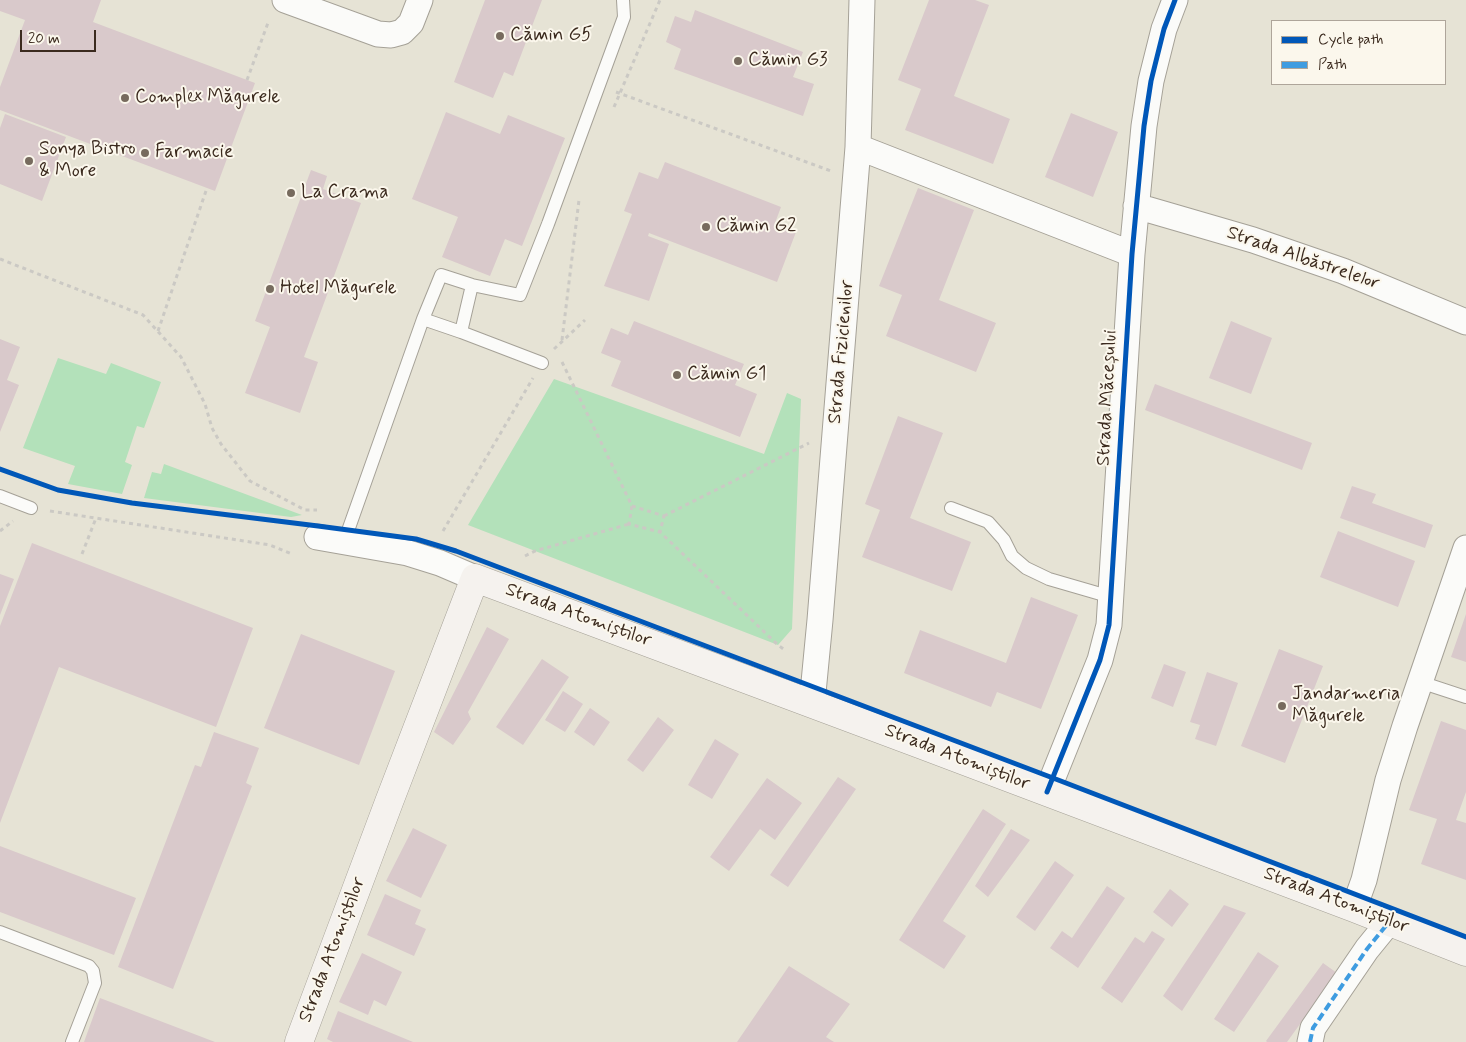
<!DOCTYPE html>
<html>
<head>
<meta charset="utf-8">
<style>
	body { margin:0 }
	#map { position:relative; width:1466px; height:1042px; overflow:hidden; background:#e6e3d5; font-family:Mynerve,sans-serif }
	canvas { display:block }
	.legend { position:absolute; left:1271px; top:20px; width:175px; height:65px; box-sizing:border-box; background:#fbf7ec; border:1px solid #aea59a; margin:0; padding:6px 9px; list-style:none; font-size:15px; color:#3b2a1e }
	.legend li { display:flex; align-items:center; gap:10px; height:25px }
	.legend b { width:25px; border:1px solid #aea59a }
	.scale { position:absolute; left:20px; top:30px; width:76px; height:22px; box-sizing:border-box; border:2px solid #3b2a1e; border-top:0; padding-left:6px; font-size:15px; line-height:18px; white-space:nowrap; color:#3b2a1e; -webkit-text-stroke:4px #fbf7ec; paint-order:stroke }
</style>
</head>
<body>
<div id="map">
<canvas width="1466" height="1042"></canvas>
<ul class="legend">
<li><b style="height:6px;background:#0057b8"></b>Cycle path</li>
<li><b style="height:6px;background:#3f9ce0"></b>Path</li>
</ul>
<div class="scale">20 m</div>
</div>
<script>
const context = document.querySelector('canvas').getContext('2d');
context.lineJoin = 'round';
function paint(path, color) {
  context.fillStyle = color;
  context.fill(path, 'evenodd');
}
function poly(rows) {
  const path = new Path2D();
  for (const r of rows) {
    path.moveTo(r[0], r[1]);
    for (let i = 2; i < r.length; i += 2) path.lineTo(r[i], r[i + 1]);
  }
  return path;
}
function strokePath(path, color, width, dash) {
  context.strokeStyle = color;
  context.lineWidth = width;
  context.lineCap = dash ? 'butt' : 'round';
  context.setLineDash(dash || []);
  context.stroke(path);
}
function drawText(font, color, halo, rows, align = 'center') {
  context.font = font + ' Mynerve,sans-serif';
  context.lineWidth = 4;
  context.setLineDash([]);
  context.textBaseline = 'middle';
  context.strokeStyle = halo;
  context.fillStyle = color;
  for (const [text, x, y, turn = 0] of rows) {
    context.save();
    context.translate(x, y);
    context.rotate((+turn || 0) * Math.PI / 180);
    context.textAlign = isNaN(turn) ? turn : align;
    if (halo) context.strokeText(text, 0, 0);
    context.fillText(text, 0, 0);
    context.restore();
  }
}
const green = poly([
	[58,358,106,374,111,363,161,382,144,428,137,426,125,462,132,465,122,494,68,484,75,466,23,448],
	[554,379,764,454,787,393,801,399,792,629,778,645,468,525],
	[164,464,302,515,291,517,144,498,152,472,161,474]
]);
const building = poly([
	[0,0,101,0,93,22,255,83,215,191,0,110,0,87,25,20,0,11],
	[485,0,542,0,513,76,504,72,493,98,454,82],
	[929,0,975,0,989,5,954,96,1010,119,993,164,905,130,921,89,898,80],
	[695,10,803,52,793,77,814,84,803,116,674,69,681,49,666,42,675,16,691,22],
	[446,112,500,134,508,115,565,138,522,246,505,239,490,276,442,257,458,217,412,199],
	[1071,113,1118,132,1093,197,1045,177],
	[5,114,66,137,42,201,0,184,0,128],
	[665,162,781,207,775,223,796,232,777,282,649,233,648,236,669,244,649,301,604,286,632,214,624,211,639,172,658,179],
	[311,170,327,176,323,189,361,203,304,357,318,362,300,413,245,393,270,327,255,321],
	[918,188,974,210,939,300,996,323,976,372,886,336,902,295,879,286],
	[634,321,744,364,735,385,757,394,740,437,611,386,621,361,601,353,611,328,628,335],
	[1231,321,1272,338,1251,394,1209,378],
	[0,339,20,347,7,380,19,385,0,432],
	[1155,384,1312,443,1302,470,1145,410],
	[898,416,943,433,910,518,971,542,952,591,862,557,880,510,865,504],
	[1352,486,1376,494,1372,503,1433,525,1425,548,1340,518],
	[1338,531,1415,561,1398,607,1320,577],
	[32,543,253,628,216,727,59,667,0,823,0,626],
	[0,574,14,579,0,615],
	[1031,597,1078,615,1041,709,997,692,991,707,904,673,920,630,1006,663],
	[1466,614,1466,662,1451,657],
	[487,627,509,639,468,712,471,719,453,745,434,732],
	[301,634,395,671,359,765,264,728],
	[1279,649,1323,666,1285,763,1241,746],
	[542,659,569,677,523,745,496,727],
	[1164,664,1186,672,1173,707,1151,698],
	[1207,672,1238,683,1216,746,1195,739,1200,725,1190,722],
	[563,691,583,704,565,732,545,720],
	[590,708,610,722,594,746,574,732],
	[658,717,674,730,643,772,627,760],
	[1441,721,1466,730,1466,792,1456,820,1466,823,1466,880,1421,864,1437,819,1409,810],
	[214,732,259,748,246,783,252,786,173,989,118,967,195,765,201,767],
	[715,739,739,754,712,799,688,785],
	[838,777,856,789,788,887,770,875],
	[767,778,802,803,775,840,760,829,729,871,710,857],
	[983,809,1006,824,943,921,966,936,944,969,899,940],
	[413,828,447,845,421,898,386,881],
	[1011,829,1030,840,988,897,975,886],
	[0,846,136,898,114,955,0,912],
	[1055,861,1074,875,1035,931,1016,917],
	[1107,886,1125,898,1078,968,1050,948,1062,931,1072,938],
	[1170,889,1189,904,1172,927,1153,912],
	[385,894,421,910,415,924,426,929,414,956,367,935],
	[1224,905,1246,913,1182,1011,1163,996],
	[1152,931,1165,939,1122,1003,1101,988,1135,937,1144,943],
	[1258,952,1279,966,1234,1032,1214,1019],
	[362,953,402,972,386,1006,374,1000,368,1015,339,1002],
	[1323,963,1337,973,1287,1042,1267,1042,1266,1041],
	[789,966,850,1004,826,1037,834,1042,737,1042],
	[100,998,215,1042,84,1042],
	[338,1011,413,1042,333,1042,327,1039]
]);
const path = poly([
	[247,80,269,20],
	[616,92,831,171],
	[614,107,660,0],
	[0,259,143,315,181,357,205,404,212,428,221,444,250,481,305,510,317,510],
	[158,331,207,188],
	[562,340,579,200],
	[554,349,585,320],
	[562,362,632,506,664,516,660,532],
	[632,506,629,524,660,532,778,645,786,651],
	[50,511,270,545,292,554],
	[664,516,809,443],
	[0,531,13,521],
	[443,531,533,378],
	[82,554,96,518],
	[525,556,535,551,629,524]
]);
const service = poly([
	[423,319,461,332,472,285],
	[461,332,542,363],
	[0,496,31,508],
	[951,508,988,522,1004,540,1012,556,1026,568,1049,579,1111,597],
	[344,542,423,319,441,275,472,285,520,295,548,224,624,17,623,0],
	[1420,682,1466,697],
	[0,932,89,966,93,971,95,983,72,1042]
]);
const minor = poly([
	[285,0,378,34,391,35,402,32,411,23,420,0],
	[858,147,1132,254],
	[1136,206,1253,240,1343,271,1466,322],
	[317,537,408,553,440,563,475,578],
	[812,703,820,620,858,147,862,0],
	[1047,792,1100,660,1109,625,1132,254,1144,126,1151,81,1164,29,1175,0],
	[1354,908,1364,880,1388,780,1405,726,1466,548],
	[1310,1042,1313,1028,1367,949,1389,922]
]);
const secondary = poly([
	[299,1042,389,802,475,578,922,745,1354,908,1466,952]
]);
const quiet = poly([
	[1310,1042,1313,1028,1367,949,1389,922]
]);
const cycleway = poly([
	[0,469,58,490,132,503,318,526,416,539,456,551,1053,778,1466,937],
	[1047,792,1100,660,1109,625,1132,254,1144,126,1151,81,1164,29,1175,0]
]);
const markers = [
	[500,36,5,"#776b5e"],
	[738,61,5,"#776b5e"],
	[125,98,5,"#776b5e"],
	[145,153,5,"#776b5e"],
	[29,161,5,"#776b5e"],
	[291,193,5,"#776b5e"],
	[706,227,5,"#776b5e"],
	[270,289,5,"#776b5e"],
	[677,375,5,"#776b5e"],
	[1282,706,5,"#776b5e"]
];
const poiNames = [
	["Cămin G5",510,36],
	["Cămin G3",748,61],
	["Complex Măgurele",135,98],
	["Sonya Bistro",39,150],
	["& More",39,172],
	["Farmacie",155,153],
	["La Crama",301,193],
	["Cămin G2",716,227],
	["Hotel Măgurele",280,289],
	["Cămin G1",687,375],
	["Jandarmeria",1292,695],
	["Măgurele",1292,717]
];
const streetNames = [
	["Strada Albăstrelelor",1303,259,19],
	["Strada Fizicienilor",842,352,-85],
	["Strada Măceșului",1108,398,-87],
	["Strada Atomiștilor",578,616,20],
	["Strada Atomiștilor",957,758,21],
	["Strada Atomiștilor",1336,901,21],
	["Strada Atomiștilor",333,950,-69]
];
paint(green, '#b3e1ba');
paint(building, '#d9c9cb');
strokePath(service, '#a5a197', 14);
strokePath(minor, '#a5a197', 27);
strokePath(secondary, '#a5a197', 29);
strokePath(path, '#cbc9c4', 3, [4, 4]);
strokePath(service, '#fbfbf9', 12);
strokePath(minor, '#fbfbf9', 25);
strokePath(secondary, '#f5f2ee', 28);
strokePath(quiet, '#3f9ce0', 4, [8, 4]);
strokePath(cycleway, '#0057b8', 5);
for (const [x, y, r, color] of markers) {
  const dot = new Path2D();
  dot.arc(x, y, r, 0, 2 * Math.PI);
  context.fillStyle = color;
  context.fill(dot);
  strokePath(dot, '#fbf7ec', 2);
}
drawText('19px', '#3b2a1e', '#fbf7ec', poiNames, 'left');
drawText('19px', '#3b2a1e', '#fbf7ec', streetNames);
</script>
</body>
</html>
